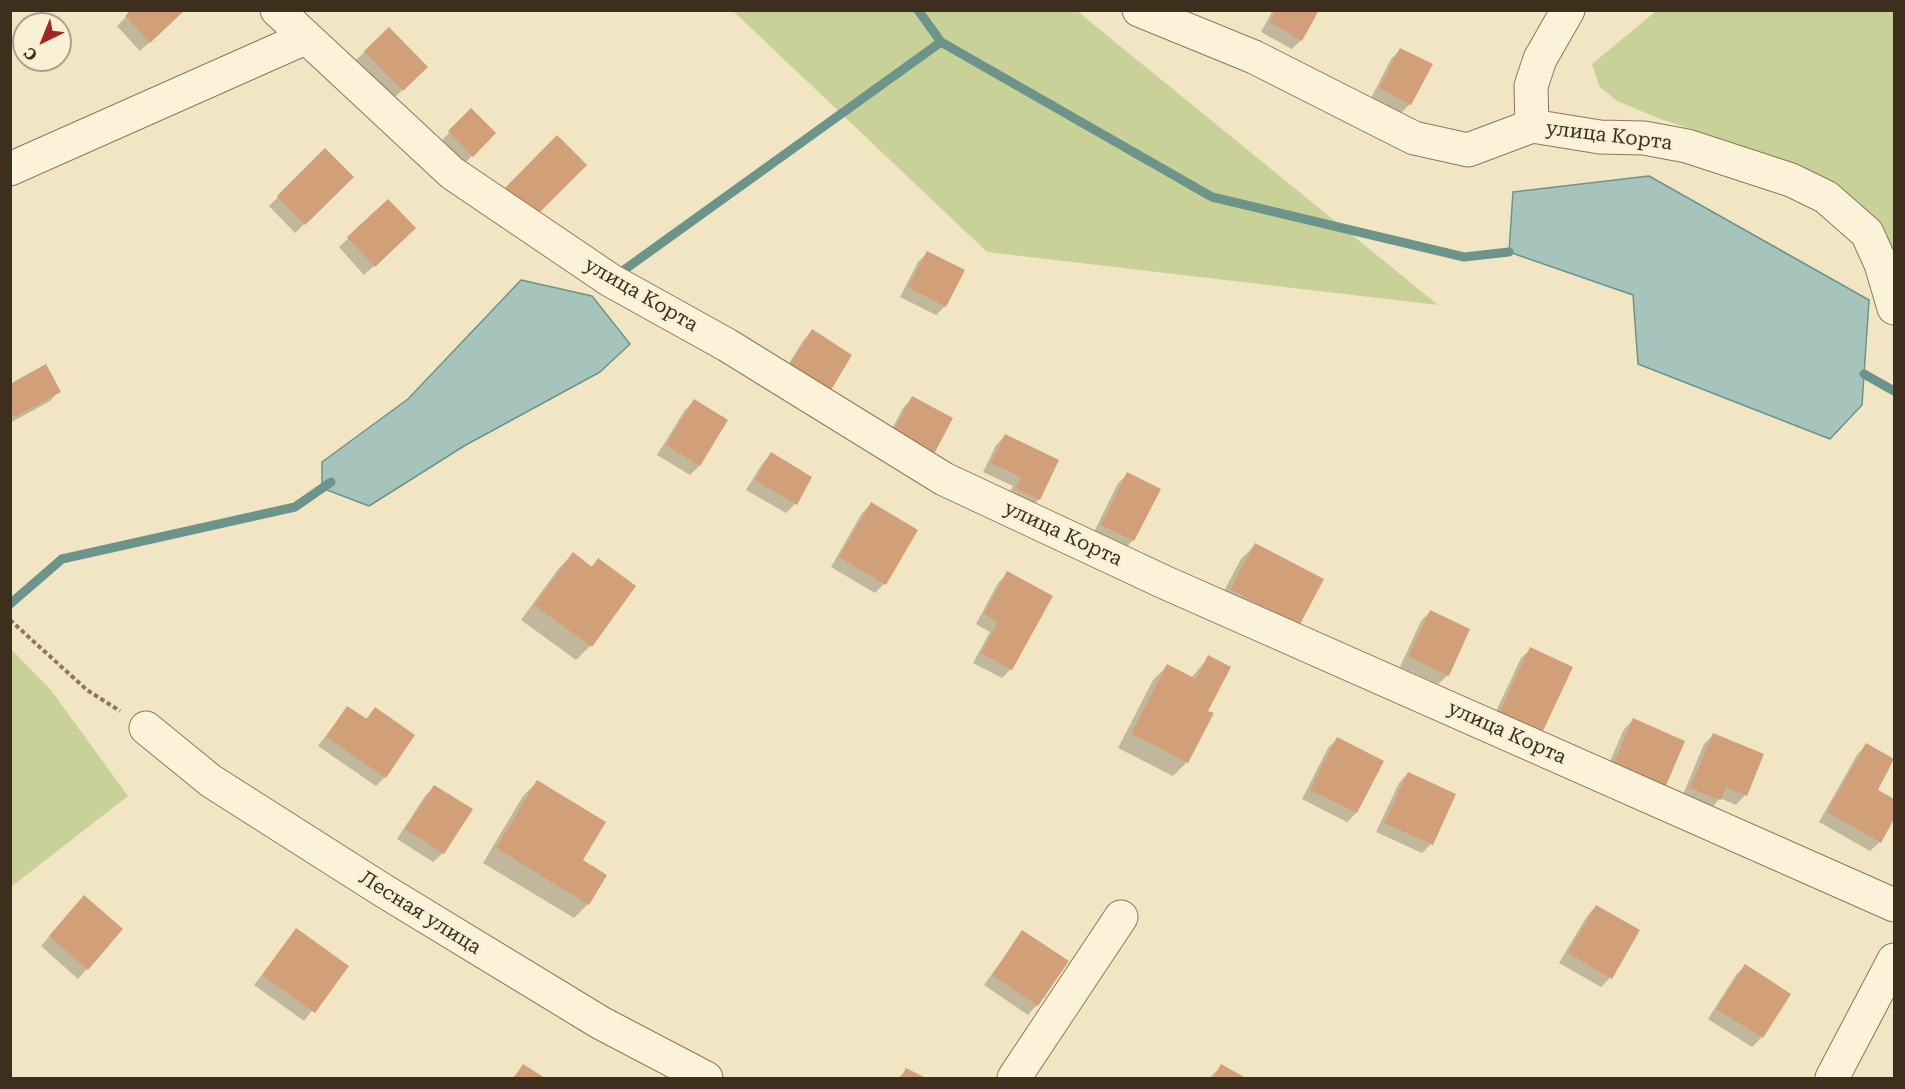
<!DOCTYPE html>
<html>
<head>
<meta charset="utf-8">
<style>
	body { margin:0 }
	#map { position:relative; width:1905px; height:1089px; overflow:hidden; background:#f1e5c4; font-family:"Roboto Serif",serif }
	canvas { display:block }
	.frame { position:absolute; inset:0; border:12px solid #3d2e1e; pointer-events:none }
	.north { position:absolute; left:12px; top:12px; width:60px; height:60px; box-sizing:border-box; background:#f8efd5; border:2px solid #ada28c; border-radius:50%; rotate:223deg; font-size:16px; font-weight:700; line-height:24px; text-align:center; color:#3d2e1e }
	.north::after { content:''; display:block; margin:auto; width:21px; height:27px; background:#a22724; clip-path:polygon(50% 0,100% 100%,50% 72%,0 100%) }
</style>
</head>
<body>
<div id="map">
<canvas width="1905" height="1089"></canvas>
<div class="frame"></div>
<div class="north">С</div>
</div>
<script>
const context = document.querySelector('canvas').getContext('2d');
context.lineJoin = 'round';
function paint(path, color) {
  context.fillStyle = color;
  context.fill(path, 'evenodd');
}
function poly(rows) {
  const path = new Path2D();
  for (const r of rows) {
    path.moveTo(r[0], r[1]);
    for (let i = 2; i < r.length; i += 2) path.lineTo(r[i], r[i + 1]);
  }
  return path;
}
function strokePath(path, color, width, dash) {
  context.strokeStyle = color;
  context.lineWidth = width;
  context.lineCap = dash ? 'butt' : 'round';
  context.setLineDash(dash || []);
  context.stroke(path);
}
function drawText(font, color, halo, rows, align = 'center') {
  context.font = font + ' "Roboto Serif",serif';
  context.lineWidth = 5;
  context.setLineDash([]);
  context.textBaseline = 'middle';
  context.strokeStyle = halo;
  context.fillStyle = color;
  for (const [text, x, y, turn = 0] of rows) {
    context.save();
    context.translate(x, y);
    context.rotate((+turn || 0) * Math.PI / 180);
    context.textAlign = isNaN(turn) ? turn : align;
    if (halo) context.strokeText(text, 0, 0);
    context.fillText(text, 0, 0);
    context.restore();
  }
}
const green = poly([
	[733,11,1077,11,1438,305,987,252],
	[1656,11,1894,11,1894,256,1788,162,1658,118,1617,101,1599,86,1592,64],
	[11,649,50,689,128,796,11,887]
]);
const water = poly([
	[1649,176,1869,300,1862,405,1830,439,1638,364,1633,295,1509,252,1513,192,1649,176],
	[521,280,592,296,630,344,600,372,464,446,369,506,322,488,322,462,408,399,521,280]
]);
const shadow = poly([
	[1273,10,1318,10,1301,40,1292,49,1261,32],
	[182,12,140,51,117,26,126,17],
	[389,29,426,67,393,99,355,61],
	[1401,49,1410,104,1401,113,1371,98,1391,59],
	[471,111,494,133,463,165,440,142],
	[325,150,352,177,295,233,269,206],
	[388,201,404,238,364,275,339,247],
	[927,253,945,306,936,315,900,297,918,262],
	[812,331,827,394,779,379,803,341],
	[10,385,59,391,50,401,10,423],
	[912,398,951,419,885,442,903,408],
	[694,401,726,421,699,466,690,475,657,455,685,410],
	[1005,436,1039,499,1030,509,1007,498,1013,486,983,472,996,445],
	[771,454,795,504,786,513,746,490,762,464],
	[1128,474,1133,540,1124,550,1093,534,1118,483],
	[872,504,884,584,875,593,831,567,862,513],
	[1255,545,1284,639,1217,604,1241,559],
	[573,554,591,567,598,560,634,586,590,646,576,660,521,620,559,568],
	[1008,573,1011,669,1002,678,973,663,990,632,976,624,998,583],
	[1430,612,1448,675,1438,684,1400,667,1421,621],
	[1531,649,1571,668,1491,722,1521,658],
	[1209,657,1206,712,1187,762,1173,776,1118,748,1153,680,1167,666,1191,678],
	[347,708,365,720,375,709,385,777,376,786,318,746],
	[1633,720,1654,796,1604,775,1624,729],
	[1713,735,1745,795,1736,805,1720,798,1711,809,1682,797,1704,744],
	[1337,739,1356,813,1347,822,1302,799,1328,748],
	[1866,745,1876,790,1894,801,1894,816,1880,842,1870,851,1819,822,1857,755],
	[1408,773,1431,844,1422,853,1376,832,1399,783],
	[537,782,581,861,605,875,588,904,574,918,483,863,523,796],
	[435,786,443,853,433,862,397,839,425,796],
	[1596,906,1610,978,1601,987,1559,963,1587,916],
	[75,907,121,930,78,979,41,946],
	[296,930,346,966,304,1021,254,985],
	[1022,932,1037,1005,1028,1015,984,985],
	[1745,966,1789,994,1761,1038,1752,1047,1708,1019,1736,975],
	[524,1066,543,1078,512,1078],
	[1222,1066,1243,1078,1209,1078],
	[907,1070,923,1078,898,1078]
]);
const stream = poly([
	[918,10,941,42,1212,197,1464,257,1509,252],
	[617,275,941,42],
	[1864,374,1894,391],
	[10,604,62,559,295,507,331,482]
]);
const building = poly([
	[131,10,185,10,150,43,125,16],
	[1276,10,1319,10,1302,41,1270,22],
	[389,27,428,67,403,91,364,51],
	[1400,48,1433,64,1411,105,1379,88],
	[471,108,496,133,473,157,448,131],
	[557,135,587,165,531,221,501,192],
	[325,148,354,177,305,225,277,196],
	[388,199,416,228,375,267,347,237],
	[927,251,965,270,946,307,908,287],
	[812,329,852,355,828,395,787,369],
	[46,364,61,392,15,417,10,409,10,384],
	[912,396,953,418,934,454,893,432],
	[694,399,728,420,700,466,666,445],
	[1005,434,1059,460,1040,500,1015,488,1021,477,991,463],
	[771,452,812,477,797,505,755,480],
	[1127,472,1161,489,1134,541,1101,525],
	[871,502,918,530,886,585,839,557],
	[1255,543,1324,579,1299,626,1230,589],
	[573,552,592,567,598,558,636,586,592,647,534,605],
	[1007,571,1053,596,1012,670,981,653,998,622,984,614],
	[1430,610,1470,629,1449,676,1408,657],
	[1530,647,1573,667,1542,733,1499,713],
	[1208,655,1231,667,1208,711,1214,713,1188,763,1131,734,1167,664,1196,679],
	[347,706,367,719,375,707,415,735,386,778,326,737],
	[1633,718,1685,741,1665,788,1613,765],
	[1713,733,1764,754,1747,796,1726,787,1721,800,1690,788],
	[1337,737,1384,761,1357,813,1310,790],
	[1866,743,1894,759,1878,790,1894,799,1894,819,1881,843,1827,812],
	[1408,772,1456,794,1433,845,1384,823],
	[537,780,606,822,583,860,607,875,589,905,496,848],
	[434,785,473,809,444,854,405,829],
	[84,895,123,929,88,970,49,936],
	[1596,905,1640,930,1612,979,1568,953],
	[296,928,349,966,315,1013,262,975],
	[1022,930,1069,961,1038,1006,992,975],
	[1745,964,1791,994,1763,1038,1716,1009],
	[523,1064,545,1078,514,1078],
	[1221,1064,1246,1078,1213,1078],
	[906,1068,926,1078,901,1078]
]);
const path = poly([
	[10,620,87,690,120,711]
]);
const minor = poly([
	[277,10,452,173,610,280,727,345,944,479,1164,582,1894,905],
	[1139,10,1254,57,1414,138,1468,150,1532,126,1600,137,1644,138,1687,146,1791,180,1826,197,1867,233,1881,264,1894,308],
	[1532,126,1531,86,1540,59,1568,10],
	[10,169,305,38],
	[146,728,211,781,384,891,601,1023,706,1078],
	[1014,1078,1121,917],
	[1832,1078,1894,960]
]);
const streetNames = [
	["улица Корта",1609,136,7],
	["улица Корта",641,295,30],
	["улица Корта",1063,534,25],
	["улица Корта",1507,733,24],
	["Лесная улица",420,913,32]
];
paint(green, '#c8d197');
paint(water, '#a6c4bc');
strokePath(water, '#6c948b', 1.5);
paint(shadow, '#0003');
strokePath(stream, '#6c948b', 9);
paint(building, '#d2a078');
strokePath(minor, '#8e7759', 35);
strokePath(path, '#8e7759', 4, [4.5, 3]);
strokePath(minor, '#fbf2d9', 33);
drawText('20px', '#3d2e1e', '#f8efd5', streetNames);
</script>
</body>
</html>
